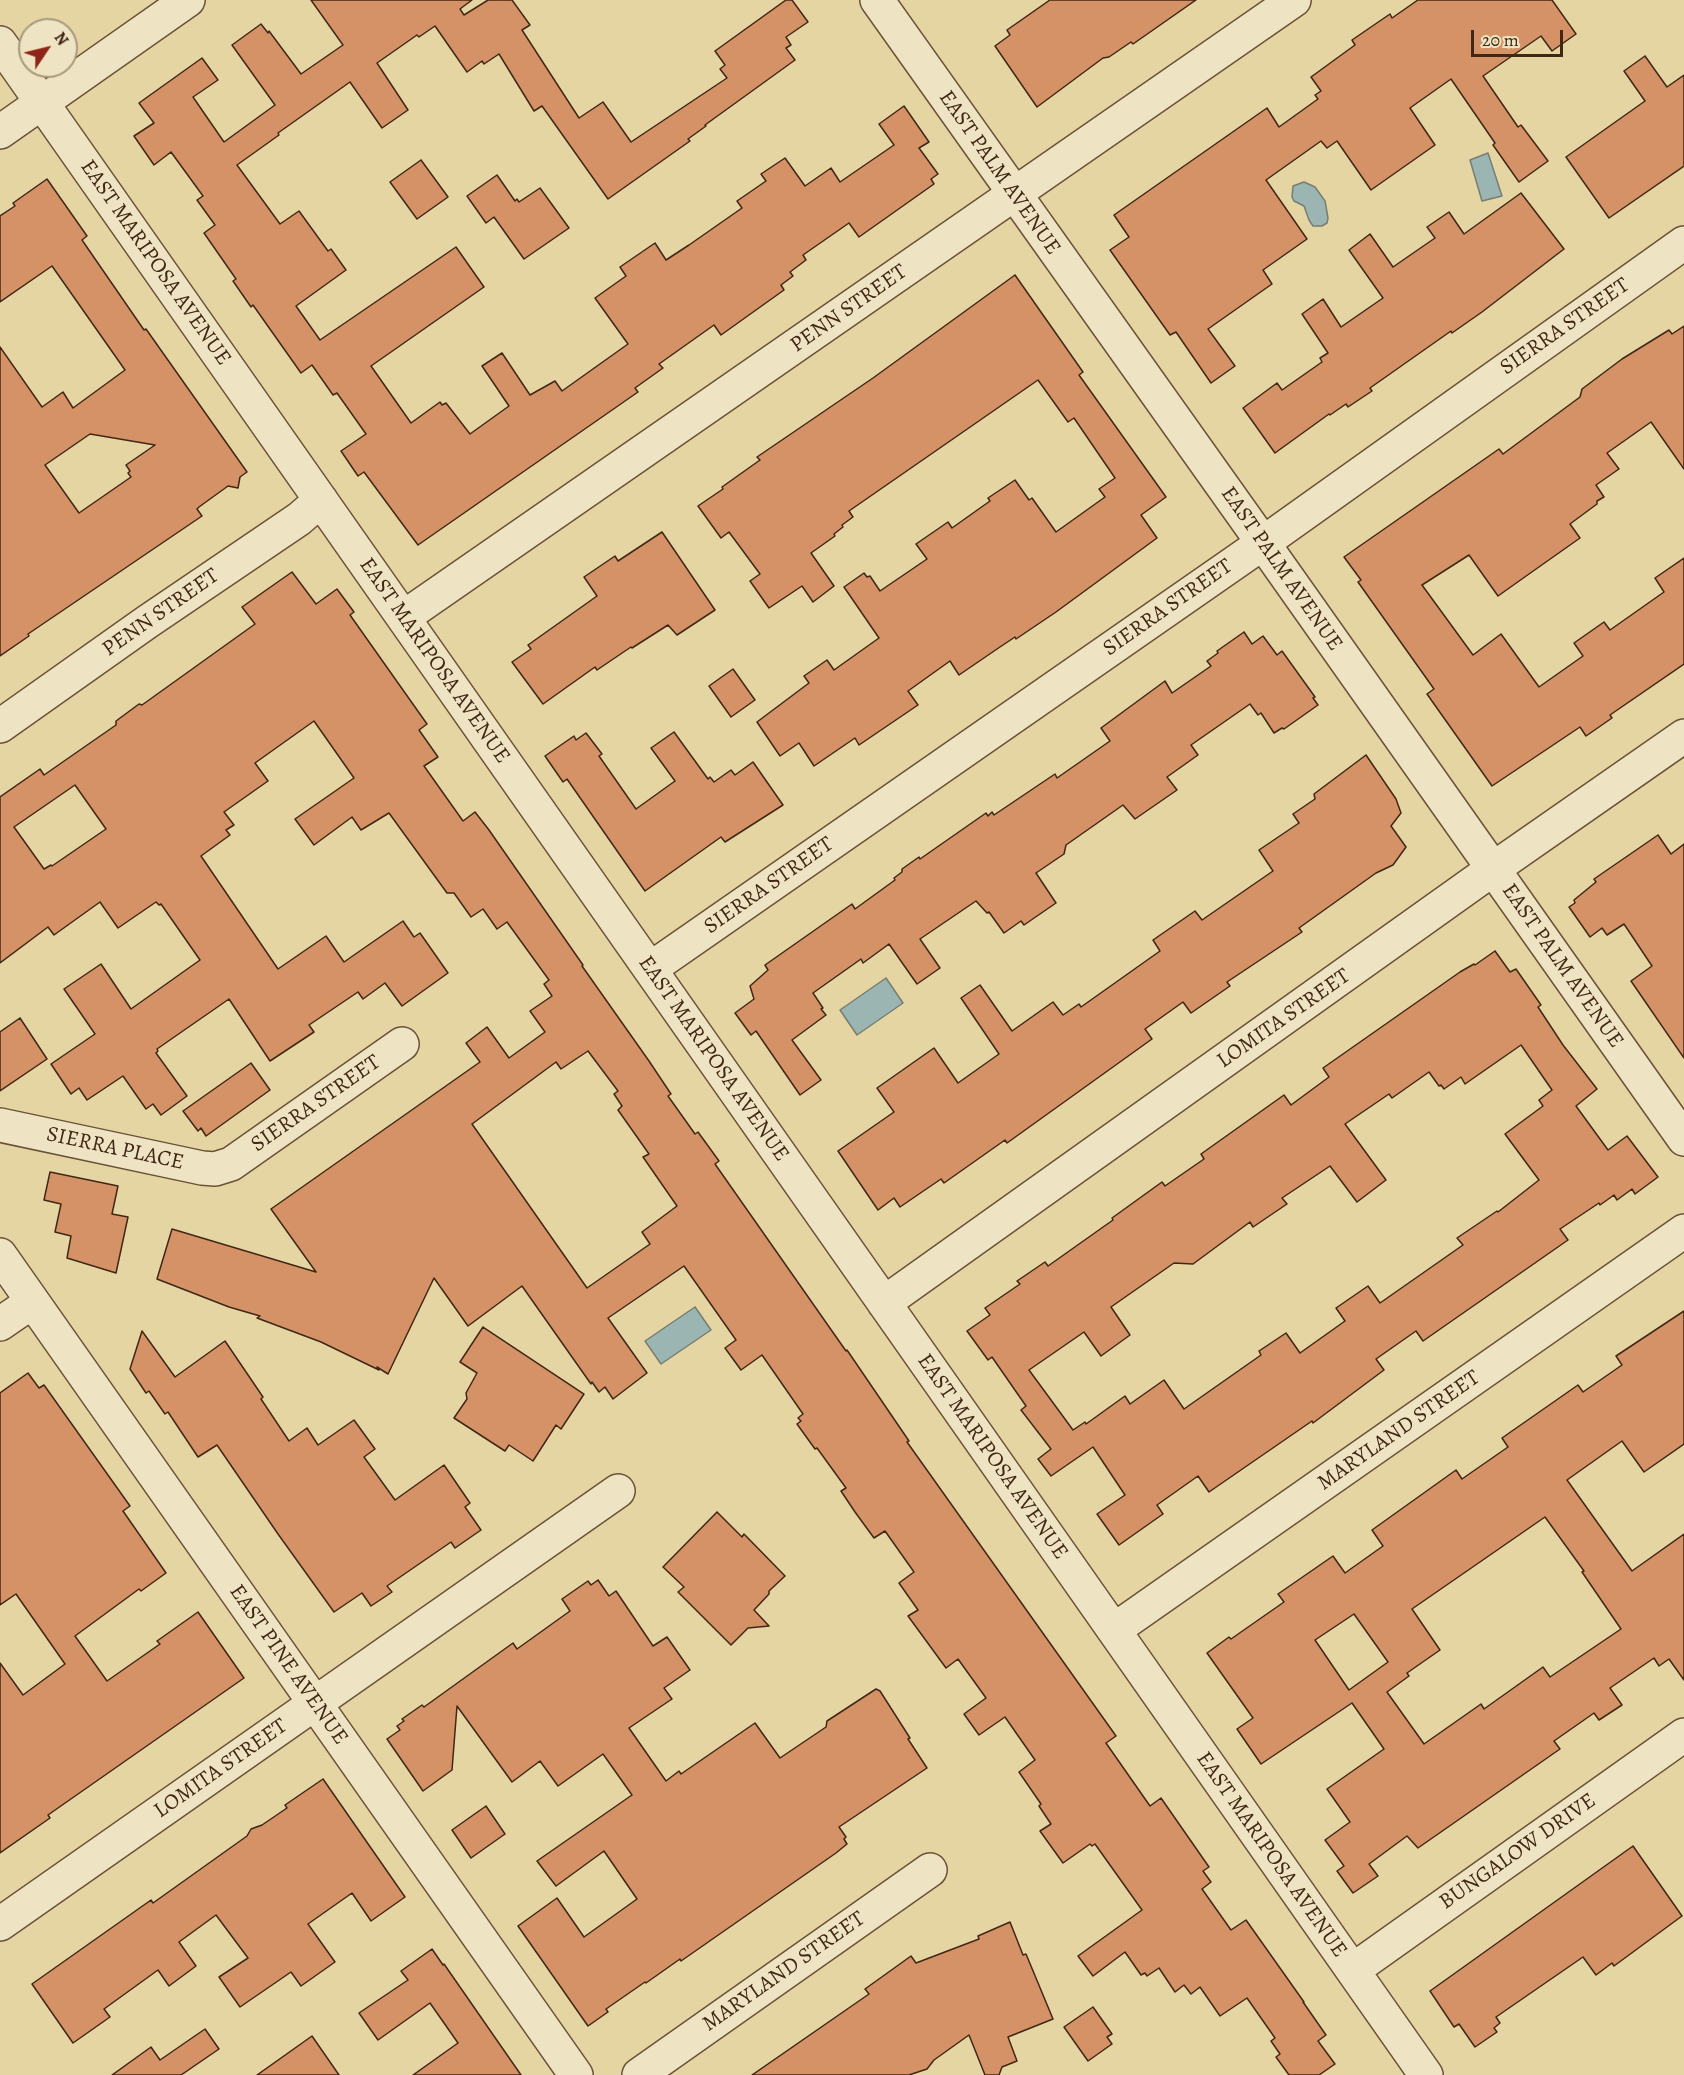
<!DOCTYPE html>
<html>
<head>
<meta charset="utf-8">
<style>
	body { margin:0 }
	#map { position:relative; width:1684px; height:2075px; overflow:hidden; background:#e5d5a3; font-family:Alegreya,serif }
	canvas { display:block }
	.north { position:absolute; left:18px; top:18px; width:60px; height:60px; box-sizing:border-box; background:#eee4c3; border:2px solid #a9987d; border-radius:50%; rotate:55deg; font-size:16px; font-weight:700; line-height:24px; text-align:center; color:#412715 }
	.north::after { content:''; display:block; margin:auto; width:21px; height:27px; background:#8f2418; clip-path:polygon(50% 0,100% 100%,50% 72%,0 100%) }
	.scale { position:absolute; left:1471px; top:30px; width:92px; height:27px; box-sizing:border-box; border:3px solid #412715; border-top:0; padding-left:8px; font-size:18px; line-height:21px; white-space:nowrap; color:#412715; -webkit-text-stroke:4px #eee4c3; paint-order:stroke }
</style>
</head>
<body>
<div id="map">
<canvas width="1684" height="2075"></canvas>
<div class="north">N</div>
<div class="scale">20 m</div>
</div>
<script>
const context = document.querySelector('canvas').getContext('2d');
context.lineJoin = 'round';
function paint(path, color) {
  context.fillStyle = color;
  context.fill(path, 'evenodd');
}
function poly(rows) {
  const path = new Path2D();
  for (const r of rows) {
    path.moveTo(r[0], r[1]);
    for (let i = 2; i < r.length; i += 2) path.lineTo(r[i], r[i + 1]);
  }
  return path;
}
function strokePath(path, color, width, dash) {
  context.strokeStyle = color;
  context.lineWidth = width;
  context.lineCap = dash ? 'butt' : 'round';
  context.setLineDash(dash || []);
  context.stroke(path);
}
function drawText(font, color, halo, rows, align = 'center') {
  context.font = font + ' Alegreya,serif';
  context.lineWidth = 6;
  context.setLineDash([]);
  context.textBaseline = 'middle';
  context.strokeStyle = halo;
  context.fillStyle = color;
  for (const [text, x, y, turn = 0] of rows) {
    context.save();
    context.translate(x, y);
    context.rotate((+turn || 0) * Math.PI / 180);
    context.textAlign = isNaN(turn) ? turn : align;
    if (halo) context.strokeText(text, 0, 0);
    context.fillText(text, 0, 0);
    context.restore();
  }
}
const water = poly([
	[1488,153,1502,196,1482,201,1470,160,1488,153],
	[1304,182,1315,187,1325,201,1328,218,1327,223,1322,226,1313,226,1309,220,1304,206,1294,201,1292,197,1293,186,1304,182],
	[886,978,903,1003,857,1035,840,1010,886,978],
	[695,1307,711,1330,661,1364,645,1341,695,1307]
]);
const building = poly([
	[311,0,472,0,460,9,464,15,488,0,512,0,530,25,522,30,579,118,603,102,631,142,727,78,720,69,725,65,715,51,786,0,792,0,808,22,786,37,791,45,786,48,795,60,705,125,706,126,688,139,690,141,608,199,542,106,534,111,499,54,484,64,482,61,467,72,435,26,419,37,417,35,377,63,408,110,382,128,350,82,278,133,279,135,237,165,280,224,299,211,328,251,331,249,346,270,296,306,320,340,456,247,484,287,371,366,411,423,440,402,442,405,446,403,470,434,509,406,482,366,502,353,530,395,555,381,562,391,628,344,595,298,626,276,620,267,655,243,666,260,689,245,742,208,737,201,766,181,761,174,785,158,805,186,831,168,840,182,894,145,879,124,904,106,929,142,919,148,938,174,931,179,934,184,859,237,849,223,803,255,806,260,790,272,793,276,781,285,784,290,721,335,714,325,659,364,663,368,635,388,638,392,418,545,364,472,358,476,341,451,366,434,337,393,333,395,312,365,301,373,253,305,251,307,233,281,236,279,204,233,215,225,197,200,203,196,171,152,154,165,134,136,154,123,139,103,202,58,218,80,193,97,224,142,275,105,232,45,261,24,268,33,269,31,301,74,343,45,311,0],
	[1050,0,1196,0,1133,44,1131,42,1109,57,1103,58,1037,107,995,46,1010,35,1007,30,1050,0],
	[1418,0,1552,0,1576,34,1552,51,1541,36,1483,76,1518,127,1521,125,1548,161,1519,182,1493,145,1495,143,1451,79,1410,108,1435,145,1371,190,1337,141,1327,148,1321,141,1266,180,1307,239,1263,270,1272,284,1208,329,1235,366,1211,383,1176,332,1170,335,1110,250,1129,237,1114,215,1267,108,1279,127,1318,99,1315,95,1321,91,1311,77,1355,45,1352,40,1390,14,1392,18,1418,0],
	[1645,56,1667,87,1684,75,1684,166,1609,218,1566,157,1645,101,1624,71,1645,56],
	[421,160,448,197,417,219,390,182,421,160],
	[497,175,515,201,517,199,519,202,540,188,569,228,524,259,494,217,486,223,467,196,497,175],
	[47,179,87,236,82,240,144,330,146,329,247,472,240,477,238,488,228,486,199,507,197,509,202,516,28,634,29,636,0,656,0,347,42,407,63,392,73,408,125,370,52,266,0,302,0,216,15,206,13,203,47,179],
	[90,434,155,445,126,465,130,471,128,473,131,477,79,513,45,465,90,434],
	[1521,193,1564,249,1482,312,1452,333,1451,331,1370,388,1372,391,1348,407,1346,404,1330,415,1329,414,1275,453,1243,408,1277,383,1282,390,1322,362,1320,358,1328,353,1302,314,1323,299,1341,327,1383,298,1349,250,1370,234,1393,267,1435,238,1427,227,1449,212,1464,234,1521,193],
	[1015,275,1083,372,1079,375,1166,497,1141,515,1157,538,1056,612,1016,639,1015,637,1000,647,959,675,950,661,908,691,918,705,859,745,855,738,814,766,799,743,780,756,757,722,809,683,804,676,827,660,834,670,879,638,844,587,864,573,867,577,870,576,880,591,927,559,916,544,948,522,952,528,990,501,988,498,1015,480,1029,500,1032,498,1056,532,1105,497,1099,489,1115,478,1074,418,1068,422,1038,380,849,511,853,517,842,525,843,527,834,534,835,536,811,553,834,586,813,602,802,586,769,608,750,581,760,574,729,532,721,538,698,506,723,489,722,487,760,460,757,457,873,378,1015,275],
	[1684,326,1684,469,1651,422,1607,453,1619,469,1596,485,1604,497,1597,501,1597,504,1570,524,1580,538,1529,574,1498,596,1469,555,1422,585,1473,655,1501,634,1539,687,1583,656,1574,643,1604,622,1610,630,1664,592,1655,578,1684,558,1684,664,1610,715,1612,718,1586,736,1580,727,1492,786,1427,694,1434,689,1358,582,1361,580,1344,557,1499,449,1503,454,1580,397,1582,389,1622,359,1669,330,1672,334,1684,326],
	[662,532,715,610,677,635,668,625,632,648,631,647,597,670,595,667,543,704,512,662,531,649,528,645,597,596,584,577,615,556,618,561,662,532],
	[292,572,316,604,337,589,354,612,350,615,427,724,419,730,438,757,424,766,463,821,475,812,489,830,583,965,582,966,649,1061,671,1094,668,1096,695,1134,698,1132,719,1161,715,1164,846,1351,847,1350,909,1441,907,1442,1116,1736,1106,1743,1150,1806,1161,1798,1209,1867,1203,1871,1211,1882,1202,1889,1231,1930,1246,1920,1304,2002,1303,2002,1326,2035,1318,2041,1335,2064,1319,2075,1289,2075,1276,2057,1280,2054,1271,2041,1275,2038,1247,1998,1220,2016,1200,1987,1191,1994,1184,1985,1175,1992,1159,1968,1147,1976,1145,1973,1141,1975,1125,1952,1093,1976,1078,1956,1142,1910,1095,1844,1092,1846,1090,1844,1063,1863,1040,1831,1051,1824,1039,1806,1041,1804,1019,1772,1035,1760,1005,1717,979,1735,964,1714,986,1698,958,1659,946,1668,908,1616,918,1610,899,1583,914,1572,885,1531,874,1538,855,1512,841,1491,846,1488,817,1448,815,1449,797,1424,801,1421,798,1418,803,1414,762,1355,741,1370,725,1348,736,1340,684,1266,608,1318,647,1373,613,1399,605,1387,599,1392,592,1382,591,1384,522,1286,468,1326,434,1278,388,1374,377,1367,379,1370,321,1342,257,1318,260,1316,229,1307,157,1279,172,1229,316,1272,271,1209,480,1062,466,1043,487,1027,509,1058,545,1032,530,1011,552,996,544,984,549,980,507,922,497,929,483,909,471,917,454,893,447,893,389,813,361,830,352,817,314,845,295,819,354,778,314,721,255,763,268,781,224,812,234,825,226,830,230,835,201,856,278,969,326,936,344,962,403,921,414,937,420,933,448,973,402,1006,385,983,363,999,358,992,309,1025,314,1032,270,1061,229,999,157,1049,158,1051,156,1053,187,1096,161,1115,153,1104,146,1109,123,1076,87,1100,79,1088,71,1094,51,1064,95,1034,64,989,101,964,131,1009,200,960,161,904,159,905,156,902,118,928,100,902,54,935,48,927,0,963,0,797,40,769,44,775,116,725,116,721,139,704,142,705,255,624,242,607,292,572],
	[75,785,106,829,52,866,51,865,44,869,14,827,75,785],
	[588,1051,618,1091,614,1094,622,1106,618,1110,649,1154,643,1157,677,1206,642,1232,650,1244,587,1288,472,1124,556,1062,561,1069,588,1051],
	[1244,632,1252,644,1263,636,1277,655,1282,651,1315,697,1313,698,1318,705,1284,729,1282,728,1274,733,1261,713,1258,715,1250,704,1191,745,1198,755,1167,777,1177,790,1135,819,1123,805,1066,845,1064,854,1036,873,1056,903,1024,925,1021,921,1004,933,989,912,987,913,976,901,920,939,940,968,917,984,889,944,863,963,861,959,813,993,823,1008,821,1009,826,1015,792,1040,821,1080,800,1095,756,1031,751,1035,735,1013,754,999,750,986,768,970,765,965,852,904,855,909,895,880,894,878,902,872,902,869,919,857,920,859,986,813,988,816,992,812,994,815,1055,774,1057,778,1110,741,1101,728,1165,681,1172,693,1211,666,1207,661,1218,653,1217,651,1244,632],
	[733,669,755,700,731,717,709,686,733,669],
	[674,732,708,779,710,777,714,782,731,770,735,775,753,762,783,805,725,842,721,837,645,891,567,779,563,782,545,756,574,736,576,740,586,733,602,754,599,756,636,809,675,781,651,748,674,732],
	[1366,755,1396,799,1401,813,1391,826,1406,847,1393,865,1376,873,1299,928,1302,932,1227,982,1230,986,1191,1013,1183,1002,1145,1029,1152,1039,1007,1143,1005,1140,944,1183,941,1179,900,1207,894,1198,878,1210,838,1151,894,1112,877,1088,934,1048,958,1083,999,1054,961,998,980,985,1012,1031,1053,1002,1063,1015,1079,1004,1081,1007,1160,951,1153,940,1195,911,1202,920,1273,871,1259,850,1299,823,1293,814,1315,799,1314,794,1366,755],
	[1658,835,1671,854,1684,844,1684,1058,1631,981,1652,966,1624,924,1607,935,1602,928,1590,937,1569,907,1575,903,1574,900,1596,882,1594,879,1658,835],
	[1495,951,1510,972,1516,969,1541,1005,1538,1007,1563,1045,1597,1089,1576,1106,1608,1150,1627,1136,1658,1177,1635,1194,1632,1189,1617,1200,1614,1195,1600,1205,1599,1203,1560,1229,1568,1240,1423,1341,1416,1331,1376,1359,1384,1370,1313,1423,1312,1421,1209,1492,1198,1476,1157,1505,1163,1514,1119,1545,1097,1514,1125,1495,1093,1447,1051,1476,1038,1459,1051,1449,1021,1410,1026,1406,992,1357,988,1360,967,1331,990,1315,985,1308,1020,1284,1017,1281,1045,1262,1048,1266,1113,1220,1112,1218,1162,1182,1165,1186,1204,1159,1201,1154,1284,1095,1291,1105,1329,1077,1323,1068,1460,972,1474,964,1475,965,1495,951],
	[1521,1045,1552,1090,1539,1100,1543,1106,1505,1134,1539,1180,1498,1212,1497,1211,1457,1238,1463,1245,1380,1303,1368,1286,1336,1308,1345,1321,1300,1353,1286,1333,1259,1351,1261,1355,1184,1409,1164,1380,1130,1404,1125,1396,1086,1424,1085,1422,1073,1430,1029,1370,1084,1332,1101,1356,1130,1335,1111,1307,1174,1263,1193,1264,1250,1222,1253,1227,1287,1204,1282,1198,1330,1166,1357,1202,1386,1180,1345,1124,1389,1094,1392,1098,1429,1072,1439,1086,1441,1085,1444,1089,1461,1077,1465,1084,1521,1045],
	[20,1018,47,1059,0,1091,0,1032,20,1018],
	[251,1063,270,1090,206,1136,201,1128,198,1131,183,1111,251,1063],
	[50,1172,118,1186,112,1214,128,1217,116,1273,67,1258,71,1236,55,1232,61,1204,44,1200,50,1172],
	[1684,1311,1684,1444,1644,1472,1622,1441,1567,1480,1632,1571,1684,1534,1684,1680,1669,1659,1659,1666,1654,1658,1610,1688,1622,1705,1599,1720,1594,1713,1554,1741,1560,1749,1418,1848,1407,1836,1369,1864,1378,1876,1353,1893,1337,1871,1344,1866,1325,1840,1350,1822,1327,1789,1384,1749,1352,1703,1261,1764,1237,1729,1253,1718,1207,1653,1229,1637,1231,1639,1284,1602,1278,1594,1333,1556,1345,1573,1383,1546,1372,1530,1456,1470,1462,1479,1508,1447,1502,1438,1578,1385,1583,1392,1622,1365,1616,1356,1684,1311],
	[1545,1517,1584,1571,1582,1572,1621,1629,1550,1677,1543,1667,1484,1709,1481,1704,1424,1744,1387,1692,1409,1676,1407,1673,1440,1650,1412,1609,1545,1517],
	[1354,1614,1388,1662,1349,1690,1315,1640,1354,1614],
	[483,1327,584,1394,561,1429,556,1425,533,1461,509,1445,505,1451,454,1418,467,1399,466,1393,477,1373,460,1362,483,1327],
	[142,1331,175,1377,225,1341,263,1397,261,1399,289,1441,307,1428,318,1445,354,1420,375,1449,364,1457,395,1500,444,1465,470,1503,465,1507,481,1530,455,1548,451,1542,387,1586,392,1592,371,1606,362,1593,334,1612,278,1534,217,1445,198,1457,168,1412,165,1414,149,1391,146,1393,130,1369,142,1331],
	[28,1373,39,1388,44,1385,130,1506,123,1511,166,1573,141,1591,139,1589,75,1636,107,1681,160,1644,157,1641,198,1612,244,1678,48,1815,50,1818,0,1853,0,1663,23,1695,65,1664,16,1594,0,1605,0,1393,28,1373],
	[717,1512,742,1537,744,1534,785,1576,769,1591,769,1594,754,1610,769,1626,748,1628,731,1645,678,1592,684,1587,663,1567,717,1512],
	[598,1580,609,1596,616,1591,653,1646,667,1637,690,1670,664,1688,672,1699,629,1728,666,1781,679,1771,681,1774,755,1723,780,1758,826,1727,827,1721,876,1689,880,1691,910,1738,908,1739,927,1768,839,1827,846,1837,844,1839,847,1844,836,1853,681,1961,680,1959,646,1983,645,1982,606,2009,608,2012,588,2026,518,1926,557,1898,584,1937,637,1899,604,1851,556,1886,537,1861,632,1795,603,1754,558,1786,540,1761,512,1782,457,1706,452,1770,423,1791,387,1739,400,1730,397,1726,404,1721,402,1719,422,1705,424,1707,513,1643,517,1649,570,1611,562,1599,588,1581,591,1585,598,1580],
	[323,1779,405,1897,371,1921,352,1893,308,1924,335,1962,301,1986,291,1972,240,2007,219,1977,248,1958,216,1915,179,1942,196,1966,169,1986,158,1970,104,2009,110,2017,73,2043,32,1984,151,1900,153,1903,247,1836,251,1829,262,1825,287,1808,285,1805,323,1779],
	[486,1806,505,1834,471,1858,452,1830,486,1806],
	[1633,1846,1682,1916,1614,1966,1612,1963,1596,1975,1583,1957,1496,2017,1500,2023,1494,2028,1497,2032,1475,2047,1459,2024,1454,2027,1430,1991,1633,1846],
	[1010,1922,1023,1955,1026,1954,1053,2019,1008,2037,1017,2061,1002,2067,999,2075,985,2075,969,2035,934,2060,927,2069,909,2075,752,2075,869,1994,865,1989,911,1956,916,1963,979,1939,978,1936,1010,1922],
	[432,1949,443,1965,444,1964,521,2075,413,2075,458,2043,430,2003,378,2040,359,2013,408,1980,401,1971,432,1949],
	[1093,2007,1112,2034,1107,2037,1112,2044,1088,2061,1064,2027,1093,2007],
	[205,2029,219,2049,181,2075,112,2075,151,2047,160,2060,205,2029],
	[312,2036,339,2075,257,2075,312,2036]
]);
const minor = poly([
	[877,0,1263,543,1684,1139],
	[0,43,1426,2075],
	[0,132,188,0],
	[404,617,1294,0],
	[0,726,147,622,299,519,321,500],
	[650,969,1263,543,1684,243],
	[0,1125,202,1168,215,1169,231,1164,402,1044],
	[0,1255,576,2075],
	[884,1303,1493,869,1684,736],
	[0,1324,32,1302],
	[1114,1630,1684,1231],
	[0,1924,618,1491],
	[1353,1970,1684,1735],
	[639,2075,930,1870]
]);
const streetNames = [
	["EAST PALM AVENUE",999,173,55],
	["EAST MARIPOSA AVENUE",155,263,55],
	["PENN STREET",849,309,-35],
	["SIERRA STREET",1565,327,-35],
	["EAST PALM AVENUE",1281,569,55],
	["SIERRA STREET",1168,608,-35],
	["PENN STREET",161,613,-35],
	["EAST MARIPOSA AVENUE",434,661,55],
	["SIERRA STREET",769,886,-35],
	["EAST PALM AVENUE",1562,966,55],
	["LOMITA STREET",1284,1019,-35],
	["EAST MARIPOSA AVENUE",713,1059,55],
	["SIERRA STREET",316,1104,-35],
	["SIERRA PLACE",115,1149,12],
	["MARYLAND STREET",1399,1431,-35],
	["EAST MARIPOSA AVENUE",992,1457,55],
	["EAST PINE AVENUE",288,1665,55],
	["LOMITA STREET",221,1769,-35],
	["BUNGALOW DRIVE",1518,1852,-35],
	["EAST MARIPOSA AVENUE",1271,1855,55],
	["MARYLAND STREET",784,1972,-35]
];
paint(water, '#9bb6b2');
strokePath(water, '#777d73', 1.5);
paint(building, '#d59266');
strokePath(building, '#412715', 1.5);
strokePath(minor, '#6a5238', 36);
strokePath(minor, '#eee4c3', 33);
drawText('22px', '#412715', '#eee4c3', streetNames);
</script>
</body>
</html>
